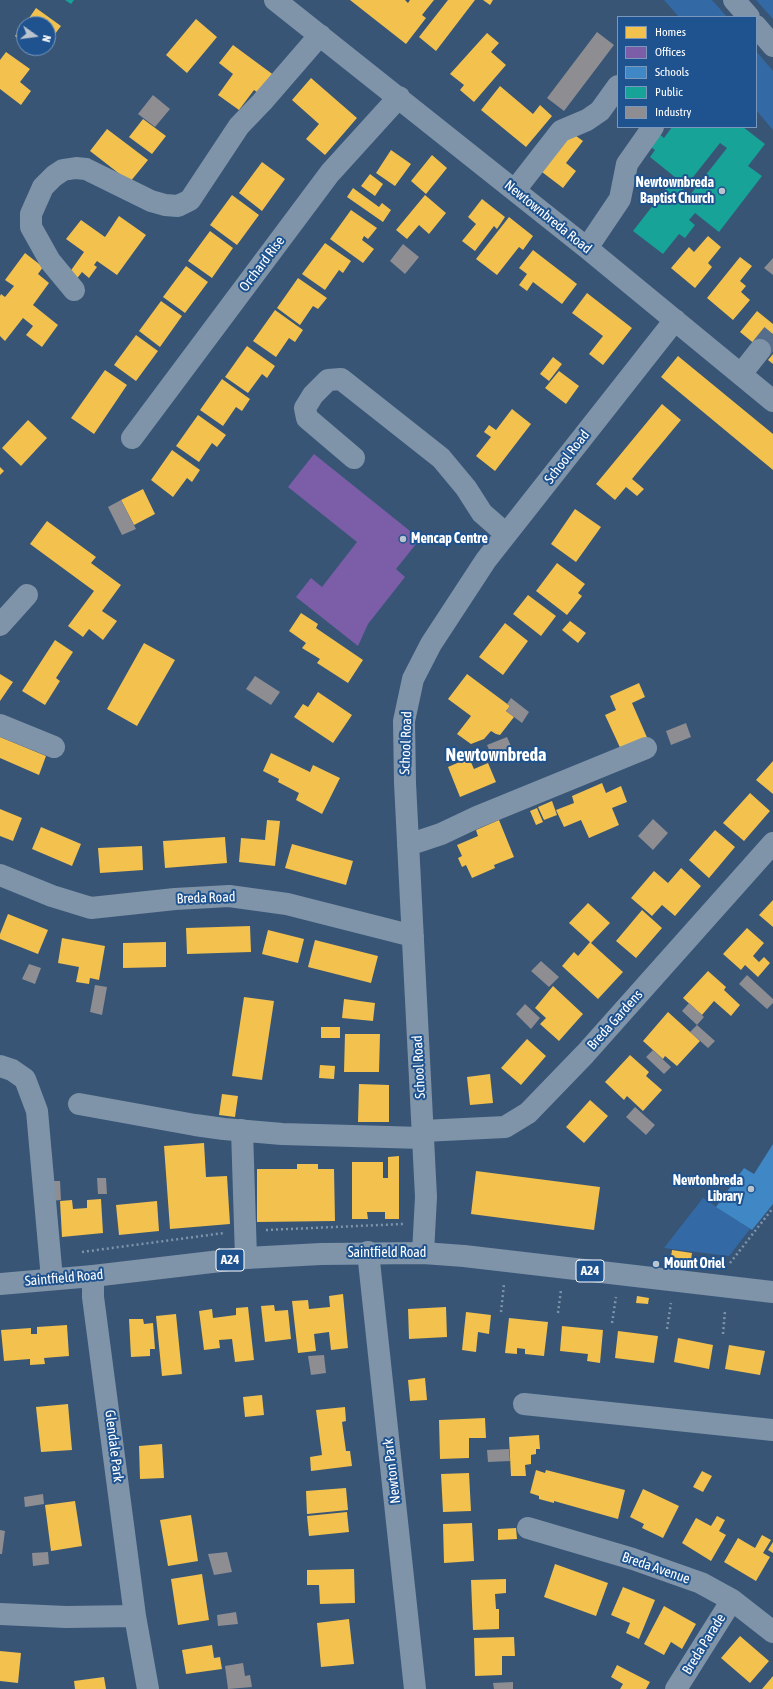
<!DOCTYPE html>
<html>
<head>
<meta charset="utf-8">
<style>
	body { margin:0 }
	#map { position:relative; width:773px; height:1689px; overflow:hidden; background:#385576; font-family:"Asap Condensed",sans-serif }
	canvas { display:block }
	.legend { position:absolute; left:617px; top:16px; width:140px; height:112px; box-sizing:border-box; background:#1f538f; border:1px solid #7998bc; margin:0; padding:5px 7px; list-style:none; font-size:12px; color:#fff }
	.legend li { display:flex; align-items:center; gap:8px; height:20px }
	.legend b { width:20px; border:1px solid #7998bc }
	.north { position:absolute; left:16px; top:16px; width:40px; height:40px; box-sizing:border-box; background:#1f538f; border:1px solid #7998bc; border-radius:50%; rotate:104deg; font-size:11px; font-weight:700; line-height:16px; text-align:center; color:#fff }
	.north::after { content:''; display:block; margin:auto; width:14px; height:18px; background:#b9c4cf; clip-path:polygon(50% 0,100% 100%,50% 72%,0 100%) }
</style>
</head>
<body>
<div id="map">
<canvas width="773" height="1689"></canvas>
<ul class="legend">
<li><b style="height:11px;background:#f2c14e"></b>Homes</li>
<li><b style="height:11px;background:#7b5ea7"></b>Offices</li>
<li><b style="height:11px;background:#3f88c5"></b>Schools</li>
<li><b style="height:11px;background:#17a398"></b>Public</li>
<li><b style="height:11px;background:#8d8d92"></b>Industry</li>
</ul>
<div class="north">N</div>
</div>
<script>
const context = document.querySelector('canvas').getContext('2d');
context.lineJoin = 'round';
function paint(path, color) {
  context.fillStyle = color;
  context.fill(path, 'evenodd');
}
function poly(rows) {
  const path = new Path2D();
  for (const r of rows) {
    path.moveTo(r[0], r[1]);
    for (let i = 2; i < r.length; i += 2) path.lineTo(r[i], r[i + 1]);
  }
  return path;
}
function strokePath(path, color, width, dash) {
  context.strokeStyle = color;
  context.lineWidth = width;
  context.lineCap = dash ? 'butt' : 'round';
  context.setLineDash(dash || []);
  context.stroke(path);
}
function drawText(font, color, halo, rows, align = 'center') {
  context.font = font + ' "Asap Condensed",sans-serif';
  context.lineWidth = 4;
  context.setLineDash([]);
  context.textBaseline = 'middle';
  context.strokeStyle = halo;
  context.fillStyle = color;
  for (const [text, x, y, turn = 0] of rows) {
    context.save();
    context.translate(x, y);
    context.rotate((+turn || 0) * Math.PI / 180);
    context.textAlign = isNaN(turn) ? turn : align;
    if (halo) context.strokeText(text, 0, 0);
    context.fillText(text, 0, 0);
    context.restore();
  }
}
const green = poly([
	[664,0,712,0,727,17,679,17],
	[756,0,773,0,773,19],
	[756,51,773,71,773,130,756,110],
	[703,1198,750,1229,729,1256,664,1248]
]);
const homes = poly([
	[350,0,405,0,408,3,410,0,434,0,422,15,426,18,406,44],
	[448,0,475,0,436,51,419,37],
	[483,0,493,0,490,5],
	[36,8,61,26,48,43,48,24,25,24],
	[196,19,217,37,187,73,166,55],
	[24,25,24,43,15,36],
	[487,33,499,43,491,52,506,65,474,102,460,90,464,85,450,74],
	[233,45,275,76,261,95,254,90,239,110,218,95,233,74,219,63],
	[31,48,44,48,40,54],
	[6,52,30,69,20,82,31,91,21,105,0,89,0,60],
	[311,78,357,118,325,155,306,139,319,124,292,100],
	[500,86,533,114,540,105,552,116,526,147,481,110],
	[143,119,166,136,152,154,129,137],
	[107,129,148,160,130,182,90,151],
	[572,133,583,141,566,163,576,171,563,188,542,172],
	[391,150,411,164,395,186,376,173],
	[432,155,447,168,426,194,411,181],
	[262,162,285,179,262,211,239,193],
	[370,174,383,184,375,196,361,186],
	[353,188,379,207,382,203,391,210,383,222,347,197],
	[232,195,259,215,237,245,210,225],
	[425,195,446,213,429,234,419,225,407,239,396,230],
	[482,199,505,217,497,229,494,226,475,251,462,241,476,224,468,217],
	[351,210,377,228,368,239,364,236,362,240,374,249,363,263,330,239],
	[119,216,146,235,117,275,97,261,94,265,97,267,89,278,82,272,75,281,67,276,84,252,66,239,81,220,105,237],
	[509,217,533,236,523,250,519,247,497,275,476,259],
	[210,231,233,248,212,278,188,261],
	[708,236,721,247,708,263,712,267,695,288,671,268,689,247,694,252],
	[325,243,351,261,343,273,339,270,325,290,302,274],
	[533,250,577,284,562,304,533,282,527,291,519,285,527,274,519,268],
	[25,253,43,267,38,274,49,283,33,305,58,325,42,347,26,335,33,326,23,318,5,341,0,336,0,296,1,294,5,297,14,286,5,280],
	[740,257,752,266,740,281,746,286,741,292,750,300,733,320,707,298],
	[186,266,208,282,185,313,163,297],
	[298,278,327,298,318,309,313,306,300,325,277,308],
	[587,293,632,328,603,365,589,354,603,336,572,313],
	[161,301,182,316,160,347,139,331],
	[275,310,303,330,295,342,289,338,276,357,253,341],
	[757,311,773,324,773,347,767,354,740,332],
	[136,335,158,351,136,381,114,365],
	[247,346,275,366,267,378,262,374,248,393,225,377],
	[773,354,773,364,768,360],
	[678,356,773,434,773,470,661,377],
	[553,357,562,364,549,381,540,374],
	[105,370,127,385,94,434,71,418],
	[559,371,579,386,566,404,545,388],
	[222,379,250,399,242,411,236,407,223,426,200,410],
	[662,404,681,420,632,479,644,489,637,496,626,487,615,500,596,484],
	[512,409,531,424,495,471,476,456,491,437,484,432,489,425,496,430],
	[198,415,226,435,217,447,212,443,199,462,176,446],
	[28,420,47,438,21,466,2,448],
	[172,450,200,470,192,482,187,478,173,497,151,480],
	[0,467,4,471,0,475],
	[143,489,155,514,134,525,121,500],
	[575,509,601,527,576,562,551,544],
	[47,521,96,557,91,563,121,585,102,611,117,621,103,640,89,629,83,637,68,626,94,591,30,544],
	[557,563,585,584,578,593,582,596,567,615,536,591],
	[528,595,556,616,541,636,513,614],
	[301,613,318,624,316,628,363,660,348,683,317,663,320,659,302,648,306,643,289,631],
	[570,621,586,633,578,643,562,630],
	[505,623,528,641,503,675,479,657],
	[55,640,73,652,56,678,60,681,45,705,22,691],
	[144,643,175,660,137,726,107,709],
	[0,674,13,682,0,701],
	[467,674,510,706,506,711,514,717,500,735,496,734,491,731,484,739,471,744,457,734,471,716,448,699],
	[639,683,645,697,632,703,649,742,623,754,605,715,616,710,610,696],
	[318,692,352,715,333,743,294,717,303,704,308,707],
	[0,737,46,756,39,775,0,758],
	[271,753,310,772,313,765,340,778,322,814,296,800,299,793,278,782,279,779,263,771],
	[469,758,474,769,488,763,496,782,460,797,448,767],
	[773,761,773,794,756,780],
	[602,783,606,793,621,786,627,802,612,808,619,825,589,838,581,820,564,827,556,810,574,803,572,796],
	[750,793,770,811,744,841,723,823],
	[552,801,557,815,544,820,538,807],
	[537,808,543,822,536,825,530,811],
	[0,809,22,818,13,841,0,836],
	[267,820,280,821,275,866,239,862,241,838,265,840],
	[499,820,514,857,494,865,495,868,472,878,466,865,462,867,458,858,462,856,457,845,478,836,476,830],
	[41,827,81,844,72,866,32,849],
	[715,830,735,847,709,878,689,860],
	[225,837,227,863,165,868,163,841],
	[292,844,353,861,346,885,285,868],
	[142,846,143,870,100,873,98,848],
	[681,868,701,886,675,916,662,905,652,916,631,898,654,871,668,883],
	[773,900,773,927,759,915],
	[588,903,610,923,591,943,623,972,598,999,562,966,574,952,578,956,590,942,569,923],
	[642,910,662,928,636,958,616,941],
	[8,914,48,930,38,954,0,939,0,934],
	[250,926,251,952,187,954,186,928],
	[747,928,764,943,753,956,759,962,764,957,770,963,758,977,745,965,741,970,723,954],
	[268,930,304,939,298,963,262,954],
	[62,938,105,946,99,980,90,978,89,984,76,982,79,967,58,963],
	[315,940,378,956,371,983,308,967],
	[166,942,166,967,123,968,123,943],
	[708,971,726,987,724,990,740,1005,731,1016,714,1001,702,1015,683,998],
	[553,986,583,1014,559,1041,540,1024,546,1018,535,1008],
	[244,997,274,1001,262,1080,232,1076],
	[344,999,375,1003,373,1021,342,1018],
	[668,1012,700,1041,677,1066,665,1056,663,1059,643,1041],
	[321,1027,340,1027,340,1038,321,1038],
	[345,1034,380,1034,379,1072,344,1072],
	[527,1039,546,1056,521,1085,501,1068],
	[630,1055,649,1072,646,1076,662,1090,643,1111,627,1096,624,1100,605,1082],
	[320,1065,335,1066,334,1079,319,1078],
	[490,1074,493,1103,470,1105,467,1077],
	[359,1084,389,1085,389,1122,358,1122],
	[222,1094,238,1096,235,1117,219,1115],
	[590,1100,608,1116,584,1143,566,1127],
	[204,1143,206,1177,227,1176,230,1224,170,1229,164,1146],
	[399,1156,399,1219,385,1219,385,1212,367,1212,368,1219,352,1219,352,1162,383,1162,383,1178,388,1178,388,1157],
	[297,1164,318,1164,318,1169,334,1169,335,1221,257,1222,257,1169,297,1169],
	[476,1171,600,1187,594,1230,471,1214],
	[101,1199,103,1233,62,1237,60,1201,72,1200,73,1209,87,1208,87,1200],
	[157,1201,159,1231,119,1235,116,1205],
	[672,1250,692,1253,691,1260,671,1257],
	[343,1294,348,1348,331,1350,329,1332,314,1334,316,1351,298,1353,292,1301,308,1300,309,1309,330,1307,329,1296],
	[637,1296,649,1298,648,1304,636,1303],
	[274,1305,275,1311,288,1310,291,1339,265,1342,261,1306],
	[248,1307,254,1360,235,1362,232,1339,219,1340,220,1348,204,1350,199,1311,212,1309,213,1318,236,1315,236,1308],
	[446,1307,447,1337,409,1339,408,1309],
	[466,1312,491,1315,489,1334,478,1332,476,1352,462,1350],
	[176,1314,182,1374,162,1376,156,1316],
	[509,1318,548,1322,544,1356,525,1354,525,1349,517,1348,517,1354,505,1353],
	[129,1319,143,1319,144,1324,153,1323,155,1349,150,1349,150,1356,131,1357],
	[67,1325,69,1356,44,1358,45,1364,30,1365,30,1359,4,1361,1,1330,31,1328,31,1334,37,1334,37,1327],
	[562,1326,603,1330,600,1363,587,1361,588,1354,560,1351],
	[618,1331,658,1336,654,1363,615,1358],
	[678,1338,713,1345,709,1369,674,1362],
	[729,1345,765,1351,760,1375,725,1369],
	[425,1378,427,1400,410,1401,408,1380],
	[262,1395,264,1415,245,1417,243,1397],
	[68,1404,72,1450,41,1452,36,1407],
	[345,1407,346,1421,342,1422,346,1451,350,1451,352,1466,311,1471,310,1457,322,1455,316,1410],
	[485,1418,486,1438,469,1438,469,1458,440,1459,439,1420],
	[539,1435,540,1449,536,1449,536,1454,531,1455,531,1464,525,1465,526,1476,511,1476,509,1437],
	[162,1444,164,1478,140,1479,139,1446],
	[536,1470,545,1473,546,1470,625,1490,618,1519,554,1501,554,1503,539,1499,539,1496,530,1493],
	[702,1471,712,1476,703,1492,693,1487],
	[469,1473,471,1511,443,1512,441,1474],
	[346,1488,348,1510,307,1514,306,1491],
	[643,1489,679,1506,663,1538,642,1528,644,1524,630,1517],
	[75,1501,82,1546,51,1551,45,1505],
	[347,1512,349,1532,309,1536,307,1516],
	[191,1515,198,1561,168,1566,160,1520],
	[717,1516,725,1520,719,1531,726,1535,711,1561,682,1543,696,1518,711,1526],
	[472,1523,474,1561,444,1563,443,1524],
	[516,1528,517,1539,498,1540,498,1529],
	[762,1535,771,1540,763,1553,770,1557,756,1581,724,1562,738,1538,755,1548],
	[773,1542,773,1553,768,1550],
	[555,1564,608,1583,596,1616,544,1597],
	[354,1569,355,1603,320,1604,319,1585,307,1585,307,1570],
	[202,1574,209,1620,178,1625,171,1579],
	[506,1579,506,1593,495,1594,496,1609,499,1609,499,1629,473,1630,471,1580],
	[623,1587,655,1600,639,1639,626,1633,630,1623,611,1615],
	[664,1606,696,1624,682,1649,671,1642,664,1655,644,1644],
	[349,1619,354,1664,321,1667,317,1623],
	[740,1636,769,1661,750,1683,721,1658],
	[514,1637,515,1656,502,1656,502,1675,475,1676,474,1638],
	[212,1645,214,1658,220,1657,222,1669,186,1674,182,1650],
	[0,1651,21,1653,18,1683,0,1681],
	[617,1665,650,1682,646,1689,620,1689,623,1684,611,1677],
	[773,1676,773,1689,762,1689],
	[104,1677,106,1689,75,1689,74,1681]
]);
const offices = poly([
	[314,454,420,539,396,569,405,577,368,624,358,646,296,597,311,578,322,587,357,542,288,487]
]);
const schools = poly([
	[773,1144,773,1204,752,1230,716,1207,744,1168,754,1174]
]);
const public = poly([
	[65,0,74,0,71,4],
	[672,127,743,127,765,144,748,166,762,176,719,232,695,213,689,220,695,225,685,238,679,234,663,254,633,231,672,181,690,195,727,148,720,143,686,186,650,157,655,150,648,145,658,133,664,138]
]);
const industry = poly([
	[597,32,614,45,564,111,547,98],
	[153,95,170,109,155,127,138,114],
	[403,244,419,257,405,274,390,261],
	[773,258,773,275,764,268],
	[121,500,136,529,122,535,108,507],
	[255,676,280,692,271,705,246,689],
	[511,698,529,712,522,723,506,711,510,706,507,704],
	[686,723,691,737,671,745,666,731],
	[507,737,514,753,494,762,487,745],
	[653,819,668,833,653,850,638,836],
	[541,961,559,977,549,987,531,971],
	[29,964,41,968,35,984,22,979],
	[747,975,773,999,773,1003,767,1009,739,984],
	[95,985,107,987,102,1015,90,1012],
	[689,1003,704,1017,697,1025,715,1041,708,1048,690,1032,697,1025,682,1011],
	[525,1004,540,1018,531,1029,516,1014],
	[653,1050,671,1067,664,1074,646,1057],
	[635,1107,655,1125,646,1135,626,1117],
	[97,1178,106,1178,107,1194,98,1194],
	[49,1181,60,1181,61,1200,50,1201],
	[324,1355,326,1373,311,1375,308,1356],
	[509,1449,510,1461,488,1462,487,1450],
	[43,1494,44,1504,25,1507,24,1497],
	[0,1530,5,1531,2,1554,0,1554],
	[48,1552,49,1564,33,1566,32,1553],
	[227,1552,232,1572,214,1575,208,1554],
	[236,1612,238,1624,218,1626,217,1615],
	[243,1663,245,1676,250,1675,252,1687,228,1689,225,1666],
	[513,1682,513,1689,494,1689,493,1683]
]);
const minorTunnel = poly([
	[760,350,773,334]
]);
const path = poly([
	[266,1230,403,1224],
	[82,1252,224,1233],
	[730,1263,773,1208],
	[501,1312,504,1284],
	[558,1313,561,1290],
	[612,1323,616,1297],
	[667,1329,671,1303],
	[723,1334,725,1311]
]);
const minor = poly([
	[275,0,587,248,773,401],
	[515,190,561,131,587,120,600,111,618,86],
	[587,248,620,199,627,164,653,127],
	[74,290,50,261,31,227,31,214,43,187,54,176,63,170,76,168,86,169,151,201,165,205,178,206,190,200,239,126,262,102,320,35],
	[741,374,760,350],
	[132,438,330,173,399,97],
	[354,458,307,418,305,408,313,395,328,380,341,379,441,458,466,488,482,513,506,534],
	[0,625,27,595],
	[0,725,54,747],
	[408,845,441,834,477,817,646,748],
	[0,875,52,896,91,908,175,899,229,896,287,904,413,936],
	[0,1066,12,1070,25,1079,37,1111,52,1279],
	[79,1104,195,1125,224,1129,282,1134,422,1138],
	[242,1130,246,1258],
	[423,1131,505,1127,528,1113,585,1054,773,843],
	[368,1252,415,1689],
	[423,1253,426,1197,405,783,404,721,413,679,431,644,486,560,675,320],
	[93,1276,93,1297,135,1616],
	[524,1404,773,1430],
	[528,1528,633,1559,701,1583,732,1600,773,1632],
	[0,1614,66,1617,135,1616,148,1689],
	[676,1689,732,1600]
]);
const highway = poly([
	[734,0,749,17],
	[756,26,773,46],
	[0,1284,93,1276,246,1258,321,1254,423,1253,464,1256,773,1292]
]);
const markers = [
	[722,191,4,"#b9c4cf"],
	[403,539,4,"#b9c4cf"],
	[751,1189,4,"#b9c4cf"],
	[656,1264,4,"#b9c4cf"]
];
const shields = [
	[230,1260,28],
	[590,1271,28]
];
const shieldNames = [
	["A24",230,1260],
	["A24",590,1271]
];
const poiNames = [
	["Newtownbreda",714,183],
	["Baptist Church",714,199],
	["Mencap Centre",411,539,"left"],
	["Newtonbreda",743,1181],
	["Library",743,1197],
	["Mount Oriel",664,1264,"left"]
];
const streetNames = [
	["Newtownbreda Road",548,217,39],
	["Orchard Rise",262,264,-53],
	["School Road",567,457,-52],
	["School Road",406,743,-88],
	["Breda Road",206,898,-2],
	["Breda Gardens",615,1020,-48],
	["School Road",419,1067,-93],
	["Saintfield Road",387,1253],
	["Saintfield Road",64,1278,-5],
	["Glendale Park",114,1446,83],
	["Newton Park",392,1471,-97],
	["Breda Avenue",656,1568,19],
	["Breda Parade",704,1644,-58]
];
const districtNames = [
	["Newtownbreda",496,755]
];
paint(green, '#336aa5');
paint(homes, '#f2c14e');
paint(offices, '#7b5ea7');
paint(schools, '#3f88c5');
paint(public, '#17a398');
paint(industry, '#8d8d92');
strokePath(minorTunnel, '#566e8b', 22, [22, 11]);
strokePath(path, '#7f94a9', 2.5, [2, 3]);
strokePath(minor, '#7f94a9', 22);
strokePath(highway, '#7f93a9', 22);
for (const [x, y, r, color] of markers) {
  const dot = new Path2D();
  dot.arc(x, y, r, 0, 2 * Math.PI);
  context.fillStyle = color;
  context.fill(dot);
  strokePath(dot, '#1f538f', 1.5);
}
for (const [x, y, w] of shields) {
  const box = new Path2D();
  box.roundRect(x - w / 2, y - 11, w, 22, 3);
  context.fillStyle = '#1f538f';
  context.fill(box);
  strokePath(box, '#fff', 1);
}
drawText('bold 13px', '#fff', null, shieldNames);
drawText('bold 14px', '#fff', '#1f538f', poiNames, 'right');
drawText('14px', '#fff', '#1f538f', streetNames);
drawText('bold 18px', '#fff', '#1f538f', districtNames);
</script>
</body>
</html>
